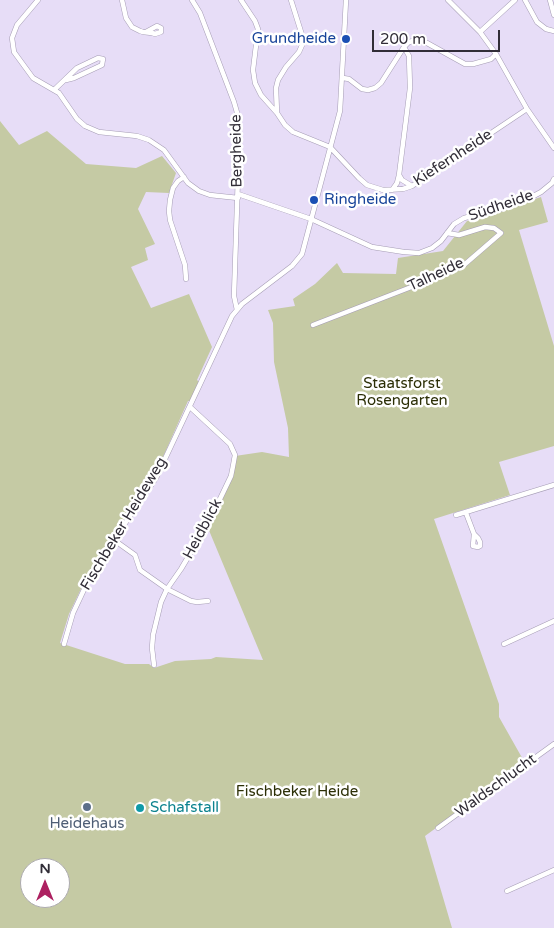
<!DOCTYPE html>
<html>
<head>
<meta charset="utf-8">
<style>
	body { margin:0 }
	#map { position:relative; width:554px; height:928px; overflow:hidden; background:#e7ddf7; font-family:"Varela Round",sans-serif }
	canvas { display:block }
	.north { position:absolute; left:20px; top:858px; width:50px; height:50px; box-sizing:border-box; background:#fff; border:1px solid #adabaf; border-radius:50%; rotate:0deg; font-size:14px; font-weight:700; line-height:20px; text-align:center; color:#312d37 }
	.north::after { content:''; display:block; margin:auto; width:18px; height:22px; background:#ad2161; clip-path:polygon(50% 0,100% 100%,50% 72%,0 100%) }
	.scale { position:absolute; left:372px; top:30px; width:128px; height:22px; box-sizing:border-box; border:2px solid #312d37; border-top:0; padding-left:6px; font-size:15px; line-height:18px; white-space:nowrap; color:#312d37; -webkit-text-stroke:4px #fff; paint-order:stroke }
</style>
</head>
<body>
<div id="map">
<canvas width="554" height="928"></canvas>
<div class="north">N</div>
<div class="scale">200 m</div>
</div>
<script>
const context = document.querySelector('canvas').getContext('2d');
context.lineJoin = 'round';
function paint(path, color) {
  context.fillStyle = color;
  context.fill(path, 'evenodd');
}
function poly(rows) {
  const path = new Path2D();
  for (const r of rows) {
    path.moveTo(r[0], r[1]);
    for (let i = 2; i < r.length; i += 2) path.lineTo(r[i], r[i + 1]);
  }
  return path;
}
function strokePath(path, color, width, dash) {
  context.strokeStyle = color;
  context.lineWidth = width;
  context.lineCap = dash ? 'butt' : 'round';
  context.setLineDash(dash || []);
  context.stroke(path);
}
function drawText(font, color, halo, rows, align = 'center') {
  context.font = font + ' "Varela Round",sans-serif';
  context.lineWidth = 5;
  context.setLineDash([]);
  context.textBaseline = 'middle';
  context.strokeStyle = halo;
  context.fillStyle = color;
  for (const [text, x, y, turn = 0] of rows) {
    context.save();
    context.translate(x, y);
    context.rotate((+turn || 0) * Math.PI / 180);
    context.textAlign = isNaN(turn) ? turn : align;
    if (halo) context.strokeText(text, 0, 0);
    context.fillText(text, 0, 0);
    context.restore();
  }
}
const green = poly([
	[0,121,19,145,47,131,86,164,136,168,162,156,176,173,169,193,146,192,138,209,155,244,145,248,148,260,131,267,151,308,189,294,212,347,197,380,199,382,190,401,188,401,154,477,112,537,89,572,69,614,60,643,125,664,149,664,154,668,175,661,211,659,216,657,263,660,208,528,231,476,235,456,262,452,289,457,288,428,274,362,273,323,268,310,295,306,293,299,315,284,337,263,343,273,396,274,398,258,443,251,467,221,541,197,548,222,519,230,554,346,554,446,499,462,510,495,434,519,499,704,499,717,525,763,425,836,452,928,0,928],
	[30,868,60,868,60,898,30,898]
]);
const minor = poly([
	[38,0,17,25,12,38,14,52,33,78,59,93,77,119,85,126,99,132,137,136,149,140,164,150,188,183,199,191,210,195,238,198],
	[122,0,126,18,132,27,140,31,143,32,152,33,155,34,161,32,161,28,157,26,146,32],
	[192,0,200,13,234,102,238,116,238,176,234,296,237,310],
	[241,0,255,21,258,29,253,70,255,83,261,95,277,113],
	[291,0,302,35,303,43,299,52,286,67,278,80,276,88,277,113,285,125,293,132,330,147,359,178,367,185,383,190,403,189,412,186,527,109],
	[448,0,480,32,496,54,527,109,554,148],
	[525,0,537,22,546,29,554,31],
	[550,0,554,15],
	[480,32,515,0],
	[343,78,349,79,362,89,368,90,375,88,381,83,404,47,409,42,417,40,427,43,465,64,473,64,491,59,496,54],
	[54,90,77,68,98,58,103,59,102,65,74,78,66,80],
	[399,175,402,180,412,186],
	[184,177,178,181,173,188,170,200,169,211,170,220,185,265,186,279],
	[392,190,397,183,399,175,410,88,409,56,404,47],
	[238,194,311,219,372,247,404,252,419,253,432,248,441,241,454,224,464,218,501,209,526,200,541,192,552,183,554,179],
	[313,325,445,274,464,265,501,233,494,228,485,227,459,235,447,233],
	[466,513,474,534,478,538,480,542,480,546,478,547,473,546,474,534],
	[456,515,554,485],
	[114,540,135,555,140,570,167,589,191,601,197,602,208,601],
	[64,644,73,613,88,581,98,563,156,478,232,316,242,304,292,266,302,254,340,111,346,0],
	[504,644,554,621],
	[154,665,152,648,153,635,161,602,167,589,181,569,209,522,231,476,233,466,235,455,230,444,190,407],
	[438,828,554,744],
	[507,891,554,870]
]);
const markers = [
	[346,39,5,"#1a4fb4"],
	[314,200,5,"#1a4fb4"],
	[87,807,5,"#5c6f8a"],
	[140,808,5,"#0f9aa8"]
];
const transitNames = [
	["Grundheide",336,39],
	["Ringheide",324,200,"left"]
];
const streetNames = [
	["Bergheide",237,151,-91],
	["Kiefernheide",453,158,-33],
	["Südheide",501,206,-19],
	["Talheide",436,275,-25],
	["Fischbeker Heideweg",124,524,-59],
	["Heidblick",203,529,-62],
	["Waldschlucht",496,786,-36]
];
const parkNames = [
	["Staatsforst",402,384],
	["Rosengarten",402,401],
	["Fischbeker Heide",297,792]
];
const cultureNames = [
	["Schafstall",150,808]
];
const serviceNames = [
	["Heidehaus",87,824]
];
paint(green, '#c5caa4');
strokePath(minor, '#a69db5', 5.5);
strokePath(minor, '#fff', 4.5);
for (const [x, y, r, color] of markers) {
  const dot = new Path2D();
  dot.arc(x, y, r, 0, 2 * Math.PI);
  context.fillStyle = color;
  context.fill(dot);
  strokePath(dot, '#fff', 2);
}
drawText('15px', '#164399', '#fff', transitNames, 'right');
drawText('15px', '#312d37', '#fff', streetNames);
drawText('15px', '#2c2f06', '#fff', parkNames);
drawText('15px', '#0d838f', '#fff', cultureNames, 'left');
drawText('15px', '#4e5e75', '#fff', serviceNames);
</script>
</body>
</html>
